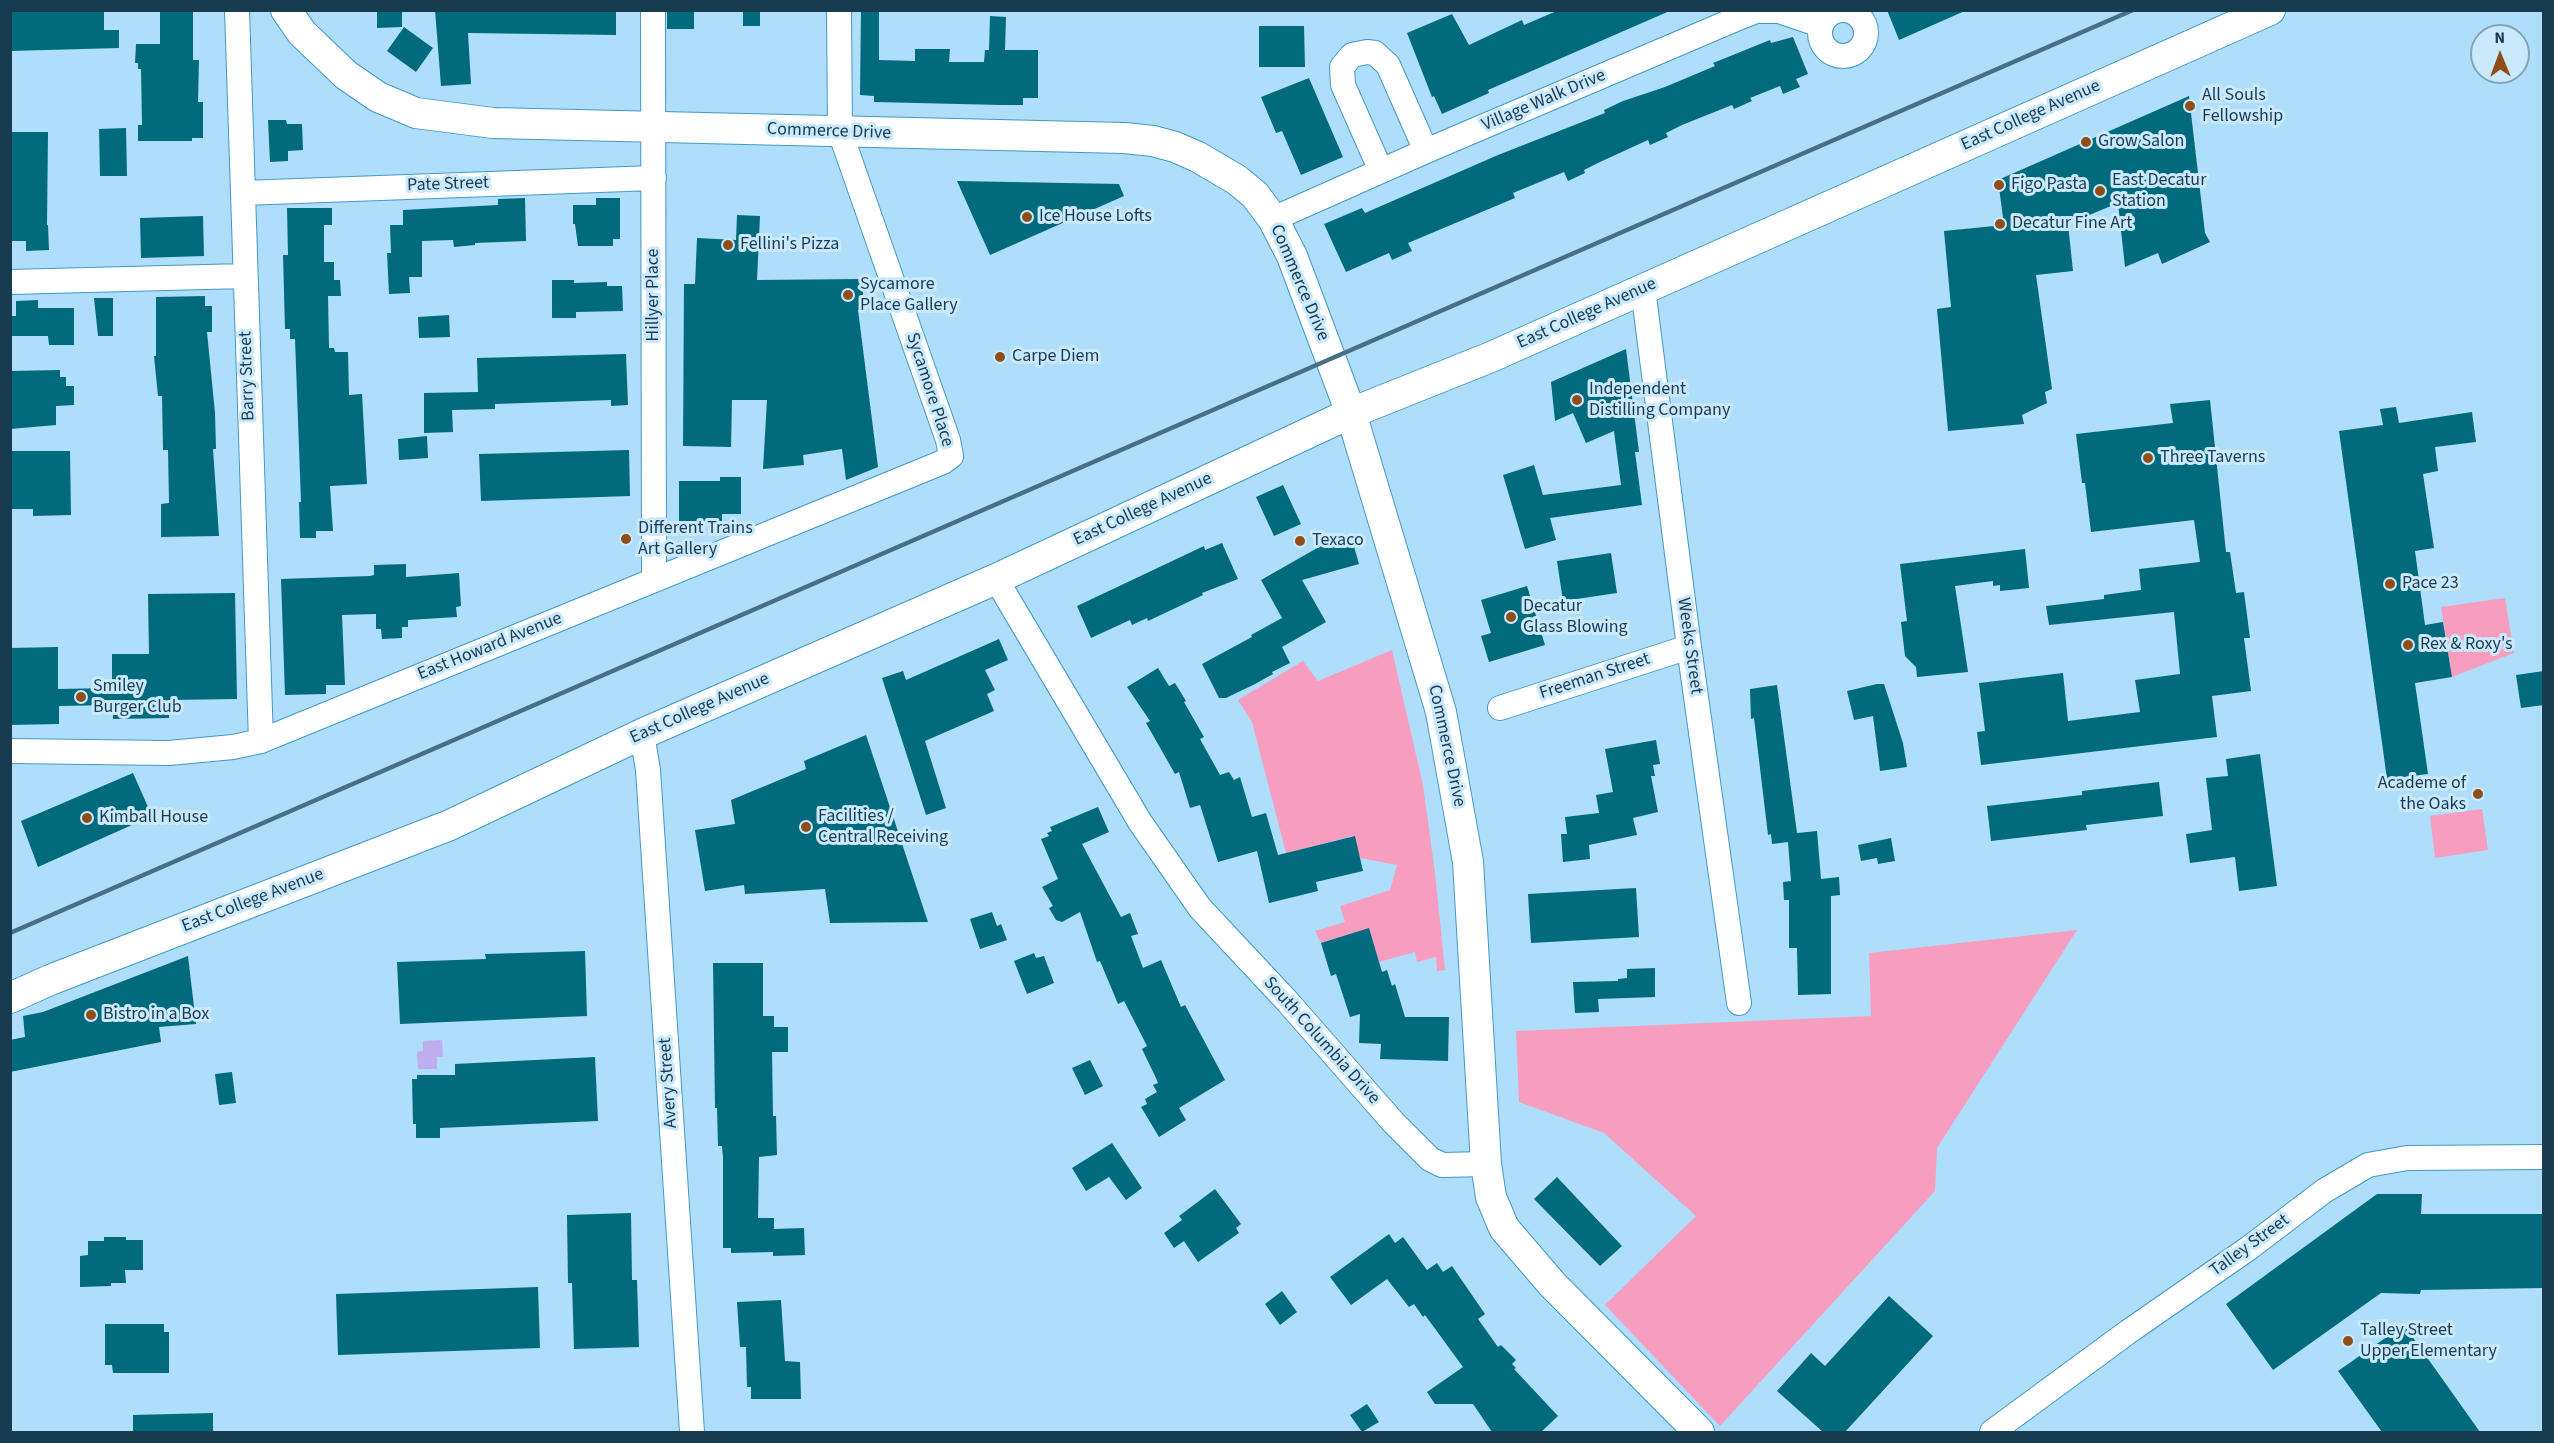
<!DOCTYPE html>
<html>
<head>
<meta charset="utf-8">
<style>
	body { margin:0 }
	#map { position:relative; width:2554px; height:1443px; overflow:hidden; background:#afdefb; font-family:"Source Sans 3",sans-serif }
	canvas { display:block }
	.frame { position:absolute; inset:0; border:12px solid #183c4f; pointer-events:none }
	.north { position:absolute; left:2470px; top:24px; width:60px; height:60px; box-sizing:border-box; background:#cae9fd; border:2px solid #83a4b7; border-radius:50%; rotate:359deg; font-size:16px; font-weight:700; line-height:24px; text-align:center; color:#183c4f }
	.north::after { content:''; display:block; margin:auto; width:21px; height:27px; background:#8f4e18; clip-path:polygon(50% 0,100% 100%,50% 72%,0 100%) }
</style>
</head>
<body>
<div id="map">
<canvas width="2554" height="1443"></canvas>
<div class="frame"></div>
<div class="north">N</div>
</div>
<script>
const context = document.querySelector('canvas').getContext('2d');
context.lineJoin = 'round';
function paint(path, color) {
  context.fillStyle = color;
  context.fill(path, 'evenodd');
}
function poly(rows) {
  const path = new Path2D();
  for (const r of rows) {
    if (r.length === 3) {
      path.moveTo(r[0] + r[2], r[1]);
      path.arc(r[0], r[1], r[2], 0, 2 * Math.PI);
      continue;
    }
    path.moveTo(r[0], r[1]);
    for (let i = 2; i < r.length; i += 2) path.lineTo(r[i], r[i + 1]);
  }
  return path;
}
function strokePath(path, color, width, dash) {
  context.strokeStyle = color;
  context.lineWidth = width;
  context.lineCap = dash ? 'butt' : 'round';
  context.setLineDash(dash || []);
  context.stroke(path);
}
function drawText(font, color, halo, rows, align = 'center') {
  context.font = font + ' "Source Sans 3",sans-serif';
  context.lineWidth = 6;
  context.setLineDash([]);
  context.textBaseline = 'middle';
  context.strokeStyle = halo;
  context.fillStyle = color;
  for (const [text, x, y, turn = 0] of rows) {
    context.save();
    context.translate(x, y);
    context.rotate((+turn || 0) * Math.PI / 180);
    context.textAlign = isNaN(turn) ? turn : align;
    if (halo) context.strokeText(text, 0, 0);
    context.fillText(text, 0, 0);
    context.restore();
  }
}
const green = poly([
	[2505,598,2514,653,2452,677,2441,607],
	[1392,650,1423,785,1435,873,1445,970,1437,971,1436,957,1417,962,1415,952,1379,962,1369,929,1321,943,1315,931,1345,922,1340,906,1390,890,1397,865,1360,858,1354,836,1286,853,1252,722,1238,700,1303,661,1318,681],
	[2482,809,2488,850,2435,858,2430,816],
	[2077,930,1937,1148,1935,1191,1720,1426,1605,1305,1696,1216,1604,1133,1519,1102,1516,1031,1871,1016,1869,953]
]);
const water = poly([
	[442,1040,443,1057,437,1057,437,1069,418,1069,417,1052,423,1051,423,1041]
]);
const building = poly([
	[10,10,51,10,51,12,104,10,104,30,119,30,119,48,10,51],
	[160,10,193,10,193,60,199,60,198,102,203,102,203,138,192,138,192,141,138,141,138,125,142,125,141,69,138,69,138,63,135,63,136,44,160,44],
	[377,10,402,10,402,27,377,28],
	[435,10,616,10,616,35,468,33,471,84,441,86],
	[667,10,694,10,694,29,667,29],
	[743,10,760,10,760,26,743,26],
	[861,10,879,10,879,60,915,61,915,49,950,49,949,62,984,62,985,50,989,50,990,16,1006,17,1005,50,1038,50,1038,98,1023,98,1023,105,1002,105,874,102,874,96,860,95],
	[1559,10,1672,10,1488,90,1489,93,1442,114,1434,96,1432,97,1407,33,1452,14,1469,45,1522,20,1524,25],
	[1887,10,1967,10,1899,40],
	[1259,26,1304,26,1305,67,1259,67],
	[404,27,433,48,416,72,387,51],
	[1793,37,1808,74,1796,79,1800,87,1783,94,1780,86,1750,98,1752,101,1734,109,1732,105,1682,125,1666,133,1668,137,1650,145,1648,140,1600,162,1584,170,1585,173,1568,181,1564,172,1513,193,1515,198,1408,243,1412,251,1392,260,1389,253,1346,272,1324,224,1362,208,1365,213,1498,155,1605,113,1604,110,1623,101,1665,87,1715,66,1713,63,1770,40,1771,43],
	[1309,78,1343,157,1301,175,1282,131,1276,133,1261,97],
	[2189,96,2205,233,2210,242,2162,264,2158,253,2125,267,2118,203,2068,224,2073,271,2036,275,2052,389,2045,392,2047,403,2022,415,2024,424,1948,431,1937,309,1951,307,1944,231,2004,225,1998,180],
	[268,120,286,120,287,124,302,124,303,150,288,151,288,161,270,162],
	[126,128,127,176,100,176,99,129],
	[10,132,48,132,47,225,48,225,49,250,26,251,26,241,10,241],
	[957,181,1119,184,1124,196,990,255],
	[525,198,526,241,475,243,475,245,454,247,453,240,422,241,422,277,409,277,410,293,389,294,387,253,391,253,390,225,403,225,403,210,498,205,498,199],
	[596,198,620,198,620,239,613,239,613,246,578,246,575,224,573,224,573,205,596,205],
	[287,208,332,208,332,225,324,225,324,262,334,262,334,280,340,280,341,296,328,296,329,348,334,348,335,352,348,352,349,395,362,394,367,484,330,486,333,531,316,531,316,538,300,538,299,502,301,502,295,339,290,339,290,329,285,329,283,255,288,255],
	[737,215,760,216,757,280,863,279,863,310,858,310,878,467,846,480,842,449,803,455,804,465,763,469,767,400,732,400,731,447,683,446,684,284,695,284,697,238,736,240],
	[203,216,204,256,141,258,140,218],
	[552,280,574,280,574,283,607,282,607,286,622,286,623,311,576,312,576,318,552,318],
	[205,296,205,306,212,306,212,332,207,332,215,413,216,449,213,449,219,536,161,537,161,504,169,503,168,450,163,450,162,396,158,396,154,356,156,356,156,297],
	[94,298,113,298,113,336,98,336],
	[38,300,38,308,74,308,74,345,49,345,48,336,10,336,10,316,16,316,16,301],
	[449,315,450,337,419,338,418,317],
	[1626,349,1639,452,1635,452,1642,505,1550,518,1556,540,1525,549,1503,475,1534,465,1543,495,1621,485,1614,431,1586,443,1573,413,1555,421,1551,382],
	[626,354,628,405,611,406,611,400,495,404,495,409,452,410,453,432,424,433,424,393,478,392,477,358],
	[60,370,60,377,66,377,66,386,74,386,74,405,56,406,56,425,10,429,10,371],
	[2210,400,2226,552,2230,552,2236,593,2244,592,2250,638,2244,638,2251,691,2212,696,2217,737,1981,765,1977,732,1985,731,1979,683,2063,673,2068,721,2140,712,2135,680,2180,674,2174,612,2049,625,2046,606,2104,599,2104,595,2141,590,2139,569,2200,562,2194,520,2091,532,2085,483,2082,483,2076,434,2173,423,2170,404],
	[2396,407,2399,423,2472,412,2476,442,2435,447,2438,471,2423,474,2434,548,2415,551,2425,625,2443,622,2452,677,2415,683,2428,774,2387,779,2339,431,2383,425,2380,409],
	[427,436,428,458,399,460,398,439],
	[629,450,630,496,481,501,479,454],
	[10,451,70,451,71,515,33,516,33,509,10,509],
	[720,477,741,477,741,514,722,514,722,521,679,521,679,481,720,481],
	[1283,485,1301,524,1274,536,1256,497],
	[1351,536,1359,564,1302,580,1326,622,1282,647,1290,663,1272,672,1273,674,1255,684,1226,698,1219,698,1202,664,1252,637,1251,635,1282,618,1261,580,1326,543],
	[1222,543,1238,579,1202,593,1203,595,1148,621,1147,618,1132,625,1130,620,1091,638,1077,606,1204,546,1205,550],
	[2025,549,2029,588,2000,591,2000,585,1993,586,1993,581,1955,586,1968,672,1917,677,1916,667,1905,656,1901,622,1907,621,1900,564],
	[1611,553,1617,593,1563,601,1557,561],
	[406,564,406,577,459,573,461,606,456,607,457,617,408,620,408,627,402,627,402,638,382,639,381,629,376,629,376,614,342,615,345,685,326,685,326,694,285,695,281,579,370,576,374,575,374,565],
	[1527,586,1545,645,1489,662,1481,636,1491,633,1481,600],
	[235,593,237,699,169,700,169,718,113,719,113,705,59,706,59,724,10,725,10,648,58,647,58,689,112,688,112,654,149,654,148,594],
	[999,639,1008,660,985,670,995,690,987,694,994,711,925,741,946,808,926,815,882,678,903,671,906,680],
	[1158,668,1169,686,1175,683,1186,701,1184,702,1204,737,1200,739,1220,775,1229,772,1234,780,1240,777,1252,817,1266,813,1278,855,1355,836,1363,871,1316,882,1318,891,1269,903,1257,851,1218,862,1200,805,1190,808,1179,772,1175,774,1146,723,1150,721,1127,687],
	[2544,671,2544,705,2521,708,2516,675],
	[1877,684,1884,684,1903,743,1907,767,1880,771,1873,716,1854,720,1847,691],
	[1777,685,1797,833,1817,831,1821,879,1839,877,1840,895,1831,896,1831,994,1798,995,1797,948,1789,948,1789,900,1784,900,1783,882,1791,881,1788,842,1772,844,1771,834,1768,835,1754,718,1751,719,1750,689],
	[866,735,928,922,830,923,825,889,745,894,744,885,705,891,695,830,735,824,731,800,806,769,804,761],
	[1656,740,1660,764,1653,765,1655,776,1651,776,1658,812,1633,818,1637,835,1589,845,1590,859,1563,862,1561,834,1567,834,1565,817,1599,813,1596,795,1613,792,1605,749],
	[2260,754,2277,886,2239,891,2235,857,2190,863,2186,834,2212,830,2206,778,2228,776,2226,759],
	[133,773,152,816,38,867,21,821],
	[2159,782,2163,816,2086,825,2087,830,1991,841,1987,806,2082,795,2082,791],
	[1098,807,1109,832,1082,844,1121,917,1130,913,1138,934,1131,936,1143,968,1161,960,1181,1007,1185,1005,1225,1080,1179,1108,1186,1120,1159,1137,1141,1107,1147,1104,1145,1099,1157,1092,1153,1085,1158,1083,1156,1078,1142,1049,1147,1046,1124,1001,1118,1004,1100,961,1097,962,1080,912,1062,922,1056,920,1049,908,1053,906,1042,887,1058,879,1041,839,1049,836,1047,833,1052,831,1050,827],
	[1891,838,1895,861,1878,864,1877,858,1861,861,1858,845],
	[1636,888,1639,937,1531,943,1528,894],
	[992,912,997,926,1001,924,1007,940,980,949,970,919],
	[1369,928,1382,972,1387,970,1392,986,1395,984,1405,1017,1449,1017,1448,1061,1380,1059,1381,1044,1359,1043,1360,1014,1350,1017,1336,974,1331,976,1321,943],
	[585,951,587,1016,400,1024,397,962,486,959,485,954],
	[1034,953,1036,958,1044,956,1054,983,1027,994,1014,961],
	[188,956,196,1024,159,1027,161,1042,10,1072,10,1040,25,1037,23,1016,43,1012],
	[713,963,763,963,763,1016,774,1016,774,1027,788,1027,788,1052,772,1052,773,1116,776,1116,777,1155,759,1157,758,1218,774,1218,774,1229,804,1228,805,1255,773,1256,773,1252,731,1253,731,1248,723,1248,723,1157,722,1146,718,1146,717,1108,715,1108],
	[1655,968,1655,997,1598,999,1599,1012,1575,1013,1573,982,1618,981,1618,979,1627,978,1627,969],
	[595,1057,598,1121,440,1128,440,1138,416,1138,416,1124,413,1124,412,1079,417,1079,417,1075,455,1075,455,1064],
	[1090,1060,1103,1086,1085,1095,1072,1068],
	[232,1072,236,1103,219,1105,215,1074],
	[1112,1143,1142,1188,1126,1200,1109,1177,1086,1191,1072,1168],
	[1557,1177,1622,1246,1600,1266,1534,1199],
	[1215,1189,1241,1224,1236,1228,1239,1233,1198,1262,1184,1241,1174,1248,1164,1233,1182,1220,1179,1216],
	[2377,1194,2422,1194,2421,1214,2544,1214,2544,1288,2421,1290,2420,1294,2381,1293,2273,1370,2226,1304],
	[631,1213,632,1280,637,1280,639,1347,574,1349,572,1283,568,1283,567,1215],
	[1389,1234,1395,1243,1403,1237,1427,1270,1437,1263,1443,1272,1452,1266,1485,1314,1478,1319,1498,1347,1501,1345,1516,1360,1512,1364,1516,1368,1514,1369,1558,1416,1541,1432,1492,1432,1473,1404,1435,1404,1427,1392,1463,1367,1425,1315,1423,1317,1414,1304,1409,1307,1387,1279,1351,1305,1330,1277],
	[104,1237,126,1237,126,1240,143,1240,143,1270,125,1270,126,1283,111,1283,111,1286,80,1287,80,1256,88,1255,88,1241,104,1241],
	[538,1287,540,1348,338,1355,336,1294],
	[1282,1291,1297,1312,1280,1325,1265,1304],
	[1889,1296,1933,1336,1845,1432,1823,1432,1777,1391,1811,1353,1825,1366],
	[781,1300,785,1361,800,1362,801,1399,751,1399,751,1387,747,1387,746,1347,740,1347,737,1302],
	[105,1324,164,1324,164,1332,169,1332,169,1373,113,1373,112,1365,105,1365],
	[2404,1325,2480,1432,2382,1432,2338,1371],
	[1367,1404,1379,1422,1362,1432,1350,1415],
	[213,1413,213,1432,133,1432,133,1415]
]);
const minor = poly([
	[1843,33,23],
	[237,10,261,741],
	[653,10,654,580],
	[1381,171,1343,85,1342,67,1352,55,1367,52,1375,53,1388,65,1426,151],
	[243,193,654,178],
	[1273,219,1426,151,1743,16,1756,11,1779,11,1820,25],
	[10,282,245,276],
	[1643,289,1689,647,1739,1003],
	[996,579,1140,822,1200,908,1287,1001,1393,1122,1430,1159,1442,1165,1486,1164],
	[1500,708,1689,647],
	[642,734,648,770,692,1432],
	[10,751,169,753,233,747,261,741,943,462,951,456,948,440,840,132,839,10],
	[1992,1432,2128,1332,2249,1248,2324,1191,2368,1165,2407,1158,2544,1157]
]);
const major = poly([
	[286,10,302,33,346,75,378,97,416,113,493,123,1124,138,1153,141,1175,147,1198,157,1237,180,1255,195,1273,219,1292,256,1351,413,1441,712,1468,862,1486,1164,1491,1197,1504,1228,1552,1284,1699,1432],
	[10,998,50,980,450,825,642,734,996,579,1351,413,1491,357,2270,10]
]);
const rail = poly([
	[10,933,2133,10]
]);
const markers = [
	[2190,106,6,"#8f4e18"],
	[2086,142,6,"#8f4e18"],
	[1999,185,6,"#8f4e18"],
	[2100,191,6,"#8f4e18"],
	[1027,217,6,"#8f4e18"],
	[2000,224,6,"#8f4e18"],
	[728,245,6,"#8f4e18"],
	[848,295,6,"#8f4e18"],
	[1000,357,6,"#8f4e18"],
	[1577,400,6,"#8f4e18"],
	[2148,458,6,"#8f4e18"],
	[626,539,6,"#8f4e18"],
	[1300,541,6,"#8f4e18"],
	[2390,584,6,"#8f4e18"],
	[1511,617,6,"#8f4e18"],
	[2408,645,6,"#8f4e18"],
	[81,697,6,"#8f4e18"],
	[2478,794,6,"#8f4e18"],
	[87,818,6,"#8f4e18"],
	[806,827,6,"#8f4e18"],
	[91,1015,6,"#8f4e18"],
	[2348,1341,6,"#8f4e18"]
];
const poiNames = [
	["All Souls",2202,96],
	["Fellowship",2202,117],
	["Grow Salon",2098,142],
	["East Decatur",2112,181],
	["Station",2112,202],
	["Figo Pasta",2011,185],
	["Ice House Lofts",1039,217],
	["Decatur Fine Art",2012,224],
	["Fellini's Pizza",740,245],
	["Sycamore",860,285],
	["Place Gallery",860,306],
	["Carpe Diem",1012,357],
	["Independent",1589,390],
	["Distilling Company",1589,411],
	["Three Taverns",2160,458],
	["Different Trains",638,529],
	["Art Gallery",638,550],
	["Texaco",1312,541],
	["Pace 23",2402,584],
	["Decatur",1523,607],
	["Glass Blowing",1523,628],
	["Rex & Roxy's",2420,645],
	["Smiley",93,687],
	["Burger Club",93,708],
	["Academe of",2466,784,"right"],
	["the Oaks",2466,805,"right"],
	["Facilities /",818,817],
	["Central Receiving",818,838],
	["Kimball House",99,818],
	["Bistro in a Box",103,1015],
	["Talley Street",2360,1331],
	["Upper Elementary",2360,1352]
];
const streetNames = [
	["Village Walk Drive",1544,101,-23],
	["East College Avenue",2031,116,-24],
	["Commerce Drive",829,132,2],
	["Pate Street",448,185,-2],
	["Commerce Drive",1299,283,67],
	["Hillyer Place",654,295,-90],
	["East College Avenue",1587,314,-24],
	["Barry Street",248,376,-92],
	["Sycamore Place",929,390,72],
	["East College Avenue",1143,510,-25],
	["Weeks Street",1689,646,82],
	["East Howard Avenue",490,647,-22],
	["Freeman Street",1595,677,-18],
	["East College Avenue",700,709,-24],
	["Commerce Drive",1446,746,78],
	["East College Avenue",253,901,-21],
	["South Columbia Drive",1321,1041,48],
	["Avery Street",669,1083,-94],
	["Talley Street",2250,1246,-36]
];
paint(green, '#f79ec0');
paint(water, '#beaeef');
paint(building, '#016a7d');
strokePath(minor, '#4398c6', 26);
strokePath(major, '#4398c6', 32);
strokePath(minor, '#fff', 24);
strokePath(major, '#fff', 30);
strokePath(rail, '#486f85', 4.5);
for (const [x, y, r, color] of markers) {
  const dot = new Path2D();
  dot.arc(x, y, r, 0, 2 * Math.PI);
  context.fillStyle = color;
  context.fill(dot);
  strokePath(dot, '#cae9fd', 2);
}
drawText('18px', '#183c4f', '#cae9fd', poiNames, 'left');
drawText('18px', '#183c4f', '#cae9fd', streetNames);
</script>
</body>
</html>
